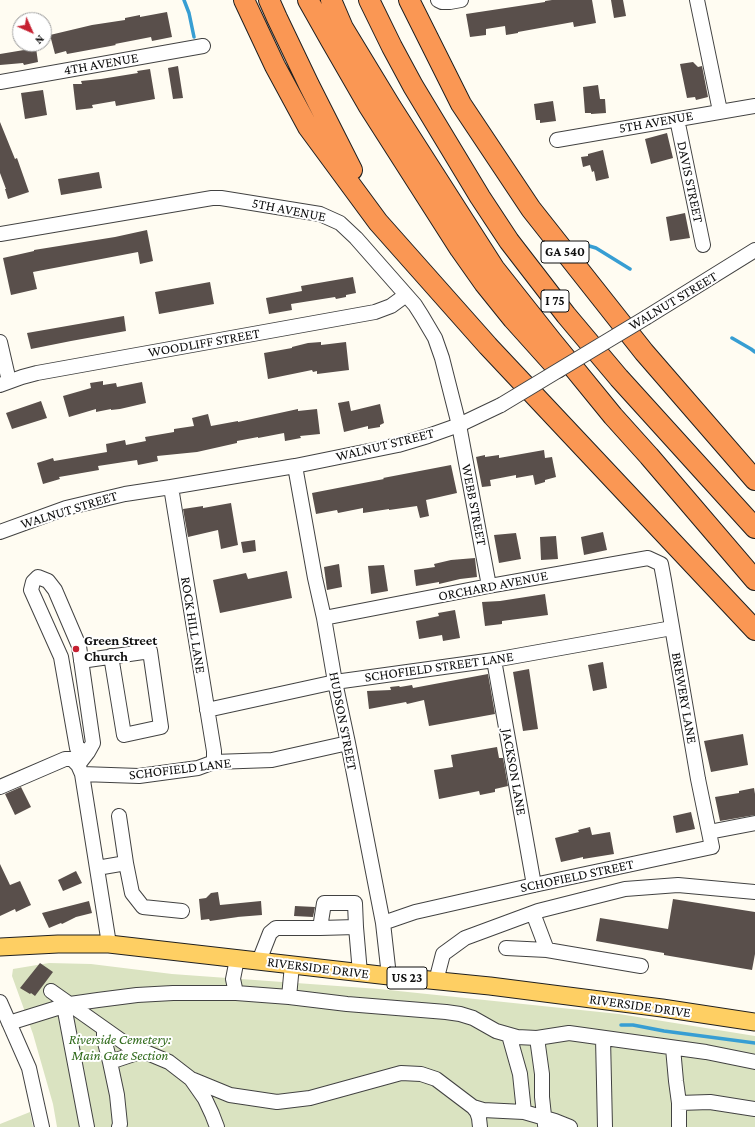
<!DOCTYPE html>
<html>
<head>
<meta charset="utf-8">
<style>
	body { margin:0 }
	#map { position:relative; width:755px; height:1127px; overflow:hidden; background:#fffcf2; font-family:"Crimson Pro",serif }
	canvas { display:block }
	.north { position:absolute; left:12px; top:12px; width:40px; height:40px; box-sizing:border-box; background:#fff; border:1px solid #9f9f9f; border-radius:50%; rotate:135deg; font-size:11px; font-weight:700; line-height:16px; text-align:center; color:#0f0f0f }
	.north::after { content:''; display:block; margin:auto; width:14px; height:18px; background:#c62031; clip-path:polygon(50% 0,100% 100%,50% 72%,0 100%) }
</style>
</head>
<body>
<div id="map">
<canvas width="755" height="1127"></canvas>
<div class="north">N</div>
</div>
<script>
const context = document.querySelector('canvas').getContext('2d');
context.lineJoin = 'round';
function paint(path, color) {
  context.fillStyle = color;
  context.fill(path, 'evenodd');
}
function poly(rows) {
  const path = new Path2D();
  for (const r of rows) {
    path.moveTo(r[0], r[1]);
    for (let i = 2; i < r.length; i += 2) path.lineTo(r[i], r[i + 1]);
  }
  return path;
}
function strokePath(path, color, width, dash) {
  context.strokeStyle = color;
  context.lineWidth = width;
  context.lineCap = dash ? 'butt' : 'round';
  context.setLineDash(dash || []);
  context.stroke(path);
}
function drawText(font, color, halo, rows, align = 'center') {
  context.font = font + ' "Crimson Pro",serif';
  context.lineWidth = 4;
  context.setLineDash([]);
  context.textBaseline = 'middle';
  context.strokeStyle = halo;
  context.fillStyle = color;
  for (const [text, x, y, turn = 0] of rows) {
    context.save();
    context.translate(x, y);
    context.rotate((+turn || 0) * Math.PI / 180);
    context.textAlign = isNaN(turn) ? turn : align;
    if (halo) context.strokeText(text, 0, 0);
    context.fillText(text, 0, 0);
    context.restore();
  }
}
const cemetery = poly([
	[49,963,91,964,172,974,379,989,619,1014,755,1036,755,1127,57,1127,53,1104,33,1034,12,976,13,969],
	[30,1112,33,1127,0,1127,0,1124]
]);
const stream = poly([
	[184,0,189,13,194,37],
	[579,243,596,248,630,269],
	[732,338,751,349,755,352],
	[621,1025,633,1025,664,1031,755,1043]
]);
const building = poly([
	[552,0,592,0,596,23,574,27,573,22,518,32,518,33,506,35,505,26,486,29,486,35,470,37,466,14,545,2,545,1],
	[611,0,623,0,626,16,614,18],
	[167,12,172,37,152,41,151,37,115,44,116,45,67,54,66,51,55,54,50,35,92,25,125,20,125,18,140,15,140,17],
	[36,48,38,62,24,65,23,63,0,65,0,54],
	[693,62,698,67,702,66,708,97,696,100,695,97,687,98,680,64],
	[178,66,183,98,173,99,168,68],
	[150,69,155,99,116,106,115,101,92,105,93,108,76,110,73,84,82,84,81,81,101,79,138,73,137,71],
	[598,85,600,99,605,99,606,113,591,114,591,113,585,113,583,87],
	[43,90,47,115,25,119,21,93],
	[553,101,556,121,540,123,540,120,536,120,534,104],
	[0,122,15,159,17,158,29,192,8,199,5,189,6,189,0,173],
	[667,133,673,158,651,164,645,139],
	[603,150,609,178,596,181,594,171,592,172,590,165,583,167,581,157,588,156,588,154],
	[99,172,102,188,61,195,58,179],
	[685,213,690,238,670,241,666,217],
	[147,230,153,261,140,264,138,252,33,272,37,289,11,295,3,258,34,251,34,250,115,237],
	[353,277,356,293,346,295,346,297,336,299,335,297,291,304,292,310,269,314,266,298,302,291,301,286],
	[210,282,214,304,159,314,155,292],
	[124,316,126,331,71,341,31,349,27,333],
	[321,342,321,345,346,342,349,370,317,374,317,371,313,372,312,370,268,379,264,353,292,348,292,347,308,343],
	[103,381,103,385,116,383,117,387,142,382,146,403,120,409,111,410,111,409,96,412,96,409,69,417,63,396,91,388,90,383],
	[41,401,47,418,12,429,6,413],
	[349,401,351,411,380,404,384,423,380,425,380,427,368,429,368,426,344,432,338,403],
	[298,409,298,411,317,409,320,434,300,436,301,438,285,441,284,433,258,438,258,437,237,441,237,443,197,452,157,456,158,461,138,465,137,460,98,466,99,470,59,477,60,479,43,484,37,463,53,458,54,461,107,452,106,444,125,440,126,445,146,441,145,437,174,432,174,429,194,426,192,418,208,414,211,426,238,421,238,422],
	[544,450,545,458,552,457,556,477,545,480,545,482,535,485,533,475,516,478,516,475,490,480,491,486,482,487,476,457,485,455,485,457,499,455,499,458],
	[451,465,457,493,426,500,429,516,420,518,417,506,389,510,389,509,363,513,363,508,338,513,337,510,316,514,312,493,384,479,383,478],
	[231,503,238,545,221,549,218,530,188,537,183,509,203,506,203,508],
	[603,532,607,550,584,555,581,537],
	[516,533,521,559,499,563,494,535],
	[556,536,558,559,541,560,540,537],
	[255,540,256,551,243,553,241,542],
	[475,558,477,577,460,579,439,584,439,582,416,586,414,570,435,567,434,564,451,560],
	[339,564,342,587,327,590,324,567],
	[384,565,388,591,371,594,368,566],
	[287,571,292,598,220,613,213,580,246,573,248,579],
	[545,594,548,615,502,621,502,624,485,626,482,602,500,601],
	[455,610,460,638,443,641,442,635,419,639,416,621,439,616,438,613],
	[603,662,607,688,593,691,588,665],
	[529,669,538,729,523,731,513,672],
	[488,674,495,714,429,726,424,700,407,704,406,702,369,709,367,691,391,690,390,687,399,686,400,687,412,685,413,688],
	[743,734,748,765,711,772,704,741],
	[497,747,499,758,503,758,508,786,495,789,495,792,480,795,479,791,439,799,434,770,453,767,451,755],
	[21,787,31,807,15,815,5,794],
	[754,788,755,794,755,815,720,821,715,797,739,793,739,791],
	[691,812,695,829,676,833,673,816],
	[590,827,592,835,610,832,614,854,583,859,583,857,561,862,555,838,579,832,578,830],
	[0,864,10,885,20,881,31,905,16,912,15,909,0,916],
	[76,871,82,883,63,891,58,880],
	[218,892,220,905,261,901,262,915,237,917,238,917,210,921,209,919,201,920,199,899,206,898,211,893],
	[673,899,755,912,755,954,752,970,664,955,664,953,596,941,600,918,668,929],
	[89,901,92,913,76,917,62,924,61,923,49,928,42,913],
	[295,906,315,907,313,917,294,916],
	[40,963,53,972,35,996,31,993,30,994,20,988]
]);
const minor = poly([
	[438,0,442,2,450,2,461,0],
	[697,0,720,111],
	[0,82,203,46],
	[677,119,703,245],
	[557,140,755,106],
	[0,234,212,198,221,198,320,214,340,223,356,238,415,305,422,316,435,338,442,358,459,425,489,586],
	[647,317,755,250],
	[0,342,9,381],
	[0,385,22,377,37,373,375,312,391,306,406,295],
	[295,466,315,578,324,618,335,682,348,743,383,923,389,976],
	[171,487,214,751,214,762],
	[0,532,66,508,125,494,171,487,295,466,398,445,428,436,459,425,501,405],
	[324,618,489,586,648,558,661,564,664,580,698,779,712,847,534,885,415,912,383,923],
	[494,660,534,885],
	[81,661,150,651,161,727,124,735,111,656],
	[207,710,335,682,494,660,672,628],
	[78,765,88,752,93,743,79,646,55,590,48,581,38,577,33,582,31,590,61,657,77,748,88,752],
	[82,774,139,776,198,768,214,762,272,760,348,743],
	[0,787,65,759,72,759,78,765,82,774,109,944],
	[709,832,755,823],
	[126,863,132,893,143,907,182,911],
	[97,868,126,863,119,816],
	[533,913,547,950,641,966],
	[356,927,360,973],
	[506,948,547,950],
	[259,961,270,933,276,928,320,928,356,927,355,903,324,903,320,928],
	[436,981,443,954,465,938,538,911,625,889,678,885,755,892],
	[51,991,126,1044,169,1062,191,1079,230,1095,277,1102,310,1098,401,1073,421,1074,436,1079,473,1107,477,1112,479,1118,480,1127],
	[236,993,233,979,237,959],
	[289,997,292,965],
	[0,1002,29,1068,42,1127],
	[64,1006,87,1127],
	[9,1023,70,1004,98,1000,137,995,173,993,236,993,289,997,347,1004,446,1012,460,1014,473,1018,496,1031,517,1037,537,1038,569,1033,706,1052,755,1062],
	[104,1029,104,1039,110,1062,117,1095,120,1124,119,1127],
	[509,1035,520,1074,524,1112],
	[537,1038,542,1074,542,1097,545,1125],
	[603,1038,605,1127],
	[673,1048,676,1081,679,1103,679,1127],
	[110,1062,143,1051],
	[191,1079,205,1099,212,1114,217,1127],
	[679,1103,710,1102,755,1109],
	[473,1107,483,1110,524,1112,555,1121,570,1127]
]);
const major = poly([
	[0,947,58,944,109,944,389,976,490,986,662,1008,755,1022]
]);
const highway = poly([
	[244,0,275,66,308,127,378,222,488,346,755,630],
	[269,0,277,18,309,85,352,170],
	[308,0,330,39,368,105,460,249,484,283,513,319,557,368],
	[331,0,343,28,391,107,494,268,551,340,613,416,649,456,755,580],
	[369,0,392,47,413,86,480,197,509,241,566,315,619,378,755,528],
	[409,0,461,104,531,209,644,352,755,480]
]);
const minorBridge = poly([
	[501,405,647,317]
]);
const markers = [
	[76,649,4,"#c62031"]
];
const shields = [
	[565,252,48],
	[555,301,28],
	[407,978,40]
];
const shieldNames = [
	["GA 540",565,252],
	["I 75",555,301],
	["US 23",407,978]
];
const streetNames = [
	["4TH AVENUE",101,64,-10],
	["5TH AVENUE",656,122,-10],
	["DAVIS STREET",690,182,78],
	["5TH AVENUE",289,210,11],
	["WALNUT STREET",673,301,-31],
	["WOODLIFF STREET",204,343,-10],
	["WALNUT STREET",385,445,-14],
	["WEBB STREET",474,505,79],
	["WALNUT STREET",69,510,-17],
	["ORCHARD AVENUE",493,586,-11],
	["ROCK HILL LANE",193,625,81],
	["SCHOFIELD STREET LANE",439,667,-8],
	["BREWERY LANE",684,698,80],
	["HUDSON STREET",343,721,79],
	["SCHOFIELD LANE",180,769,-7],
	["JACKSON LANE",514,772,80],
	["SCHOFIELD STREET",577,876,-12],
	["RIVERSIDE DRIVE",318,968,7],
	["RIVERSIDE DRIVE",640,1006,8]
];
const poiNames = [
	["Green Street",84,641],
	["Church",84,657]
];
const parkNames = [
	["Riverside Cemetery:",120,1040],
	["Main Gate Section",120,1056]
];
paint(cemetery, '#dae3c1');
strokePath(stream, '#379ed3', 3.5);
paint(building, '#594f4b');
strokePath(minor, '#424242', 16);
strokePath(major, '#202020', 19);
strokePath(highway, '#202020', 22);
strokePath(minor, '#fff', 14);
strokePath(major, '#fecf63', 17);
strokePath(highway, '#fa9754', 20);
strokePath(minorBridge, '#424242', 16, []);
strokePath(minorBridge, '#fff', 14);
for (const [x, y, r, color] of markers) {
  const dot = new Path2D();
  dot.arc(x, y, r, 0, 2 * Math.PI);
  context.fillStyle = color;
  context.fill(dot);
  strokePath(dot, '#fff', 1.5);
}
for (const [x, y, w] of shields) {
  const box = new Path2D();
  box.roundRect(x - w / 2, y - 11, w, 22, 3);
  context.fillStyle = '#fff';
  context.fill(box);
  strokePath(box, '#0f0f0f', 1);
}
drawText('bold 13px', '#0f0f0f', null, shieldNames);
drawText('14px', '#0f0f0f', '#fff', streetNames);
drawText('bold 14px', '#0f0f0f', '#fff', poiNames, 'left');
drawText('italic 14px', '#316b1c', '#fff', parkNames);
</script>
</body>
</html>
